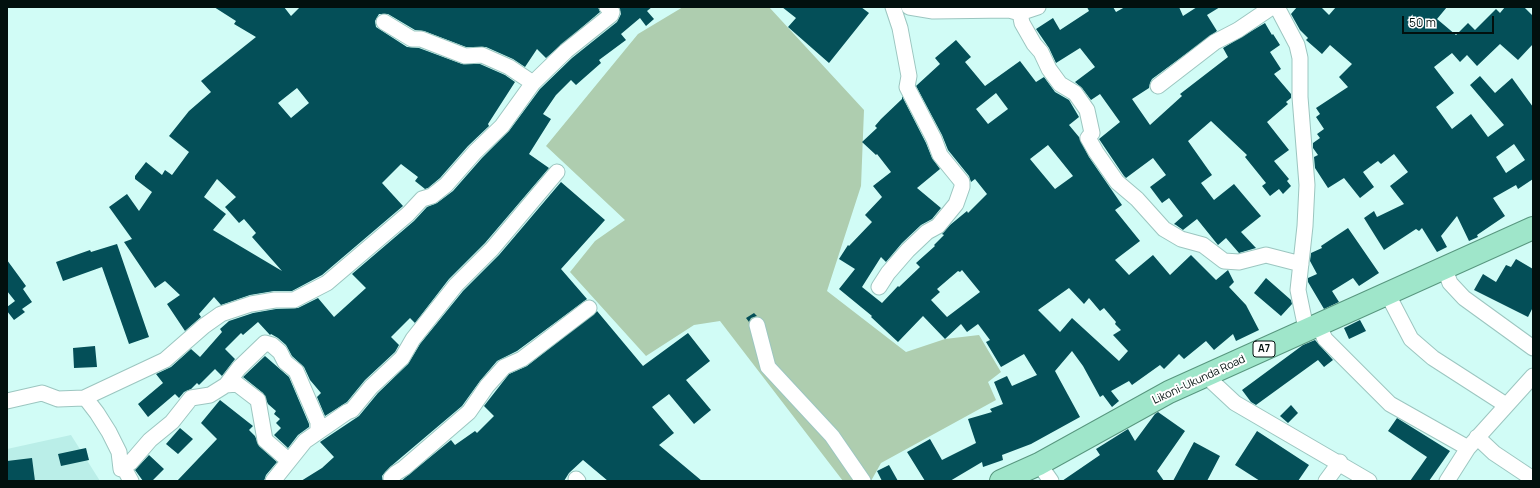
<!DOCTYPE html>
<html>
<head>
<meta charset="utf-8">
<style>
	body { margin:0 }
	#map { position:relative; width:1540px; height:488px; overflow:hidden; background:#d1fcf6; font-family:Manrope,sans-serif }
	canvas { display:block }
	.frame { position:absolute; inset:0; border:8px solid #02100e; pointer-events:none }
	.scale { position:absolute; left:1402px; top:16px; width:92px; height:18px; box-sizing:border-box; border:2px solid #02100e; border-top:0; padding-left:5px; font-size:12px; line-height:14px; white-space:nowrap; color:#02100e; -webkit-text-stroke:3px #fff; paint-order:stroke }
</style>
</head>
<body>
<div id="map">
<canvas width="1540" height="488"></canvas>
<div class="frame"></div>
<div class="scale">50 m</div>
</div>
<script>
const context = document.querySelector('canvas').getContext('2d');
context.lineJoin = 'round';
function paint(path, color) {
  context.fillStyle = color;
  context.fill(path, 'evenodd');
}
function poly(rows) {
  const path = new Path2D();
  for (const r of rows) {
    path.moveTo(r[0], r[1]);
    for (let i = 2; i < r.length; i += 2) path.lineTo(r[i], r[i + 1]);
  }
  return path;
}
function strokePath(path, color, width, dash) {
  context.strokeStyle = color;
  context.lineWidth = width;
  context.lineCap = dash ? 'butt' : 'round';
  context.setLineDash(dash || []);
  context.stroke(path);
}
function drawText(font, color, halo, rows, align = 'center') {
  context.font = font + ' Manrope,sans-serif';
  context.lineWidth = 4;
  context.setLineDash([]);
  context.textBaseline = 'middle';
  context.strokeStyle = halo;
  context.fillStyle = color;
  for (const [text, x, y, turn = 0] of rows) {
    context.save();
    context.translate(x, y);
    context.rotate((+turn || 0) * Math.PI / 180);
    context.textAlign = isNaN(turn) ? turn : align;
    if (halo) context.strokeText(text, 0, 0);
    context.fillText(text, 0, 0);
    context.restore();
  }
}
const built = poly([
	[71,435,100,481,7,481,7,449]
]);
const green = poly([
	[683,7,769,7,864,110,861,186,827,291,906,352,945,339,979,335,1001,372,988,382,996,400,881,463,871,481,843,481,720,321,694,325,646,356,570,272,595,241,625,220,546,146,638,34]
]);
const building = poly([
	[214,7,284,7,291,16,300,7,598,7,600,12,546,58,537,49,525,67,513,59,486,47,466,47,424,31,415,30,388,14,379,14,375,21,376,27,407,47,419,48,462,64,480,64,505,75,515,82,488,124,489,126,468,146,440,178,428,188,425,189,415,181,418,177,401,164,382,183,403,206,322,275,292,291,274,291,250,295,221,305,214,297,199,314,201,317,185,331,167,304,180,295,165,281,155,288,124,242,132,239,109,207,127,194,139,211,152,192,135,179,135,176,146,162,162,175,165,170,172,175,189,152,169,136,189,111,211,92,201,81,256,37,234,24,236,21],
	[297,88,309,103,291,118,278,103],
	[217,179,236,197,225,207,239,223,244,219,256,233,252,237,282,271,213,230,226,214,204,197],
	[619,7,652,7,647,11,654,19,646,26,640,18,621,34,626,40,599,60,601,63,576,85,571,80,556,95,543,114,551,119,529,154,549,168,485,243,449,279,415,323,410,318,391,337,399,345,395,352,365,380,347,402,325,416,317,397,321,393,310,380,304,367,292,356,286,345,278,338,271,334,270,335,258,322,243,335,241,333,225,349,235,359,222,376,215,369,199,385,197,383,191,389,184,392,179,398,175,394,148,417,138,404,163,383,156,374,171,367,191,349,200,357,222,332,220,329,229,321,253,313,276,309,298,308,318,298,334,317,366,288,352,274,414,221,427,207,437,203,453,191,482,158,509,131,540,89,572,58,617,22,621,14],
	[782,7,861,7,869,13,829,63,788,27,796,18],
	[1087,7,1113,7,1116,12,1125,7,1179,7,1183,16,1197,7,1220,7,1207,15,1217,31,1152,79,1150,83,1149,88,1132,99,1150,125,1182,96,1180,94,1228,57,1223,48,1265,23,1272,35,1273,34,1280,45,1270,52,1281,69,1274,74,1291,94,1291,98,1286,102,1288,104,1267,122,1289,150,1274,161,1289,179,1287,181,1291,186,1283,194,1279,189,1270,196,1262,186,1266,183,1245,157,1247,155,1211,121,1188,141,1212,175,1201,183,1214,200,1234,184,1261,216,1241,232,1256,248,1239,253,1226,238,1218,245,1197,219,1183,230,1176,225,1174,224,1183,216,1169,198,1162,203,1150,187,1166,175,1153,158,1126,178,1124,176,1099,139,1120,122,1100,94,1091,100,1082,88,1075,82,1095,67,1080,48,1056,63,1049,48,1036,29,1053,18,1060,30,1089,11],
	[1297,7,1321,7,1329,15,1336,7,1447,7,1437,19,1456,35,1468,23,1475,30,1496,9,1500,13,1505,7,1524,7,1533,16,1533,44,1518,60,1500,44,1477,66,1467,55,1460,62,1452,53,1434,67,1454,93,1436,107,1452,129,1471,114,1488,137,1504,125,1470,85,1480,76,1495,93,1512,78,1533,107,1533,179,1518,189,1516,185,1493,198,1505,216,1477,235,1478,237,1469,241,1457,216,1441,236,1447,247,1437,252,1422,228,1419,231,1416,229,1384,250,1364,218,1374,211,1377,217,1404,204,1390,186,1408,172,1394,154,1381,164,1378,161,1363,172,1374,187,1360,198,1344,178,1328,188,1315,168,1314,157,1318,155,1313,148,1313,143,1320,138,1317,134,1324,129,1316,117,1320,114,1316,108,1348,87,1339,77,1352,64,1330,45,1322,54,1306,40,1308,38,1300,30,1291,14],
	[1514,144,1525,160,1506,173,1496,157],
	[956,40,971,57,965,62,985,86,1020,61,1036,82,1044,77,1055,92,1069,100,1079,117,1069,125,1079,137,1089,157,1122,205,1115,210,1140,241,1115,260,1129,275,1153,255,1170,275,1191,255,1216,280,1228,270,1234,282,1229,287,1246,305,1259,330,1236,341,1233,334,1214,350,1206,341,1184,359,1179,354,1164,369,1160,365,1132,385,1129,381,1111,391,1119,401,1112,407,1103,395,1100,397,1083,366,1072,351,1055,371,1080,417,1031,444,1002,455,1003,460,983,467,982,462,950,481,925,481,907,452,930,439,942,460,976,443,968,419,992,412,990,409,1003,404,994,382,1007,376,1012,386,1037,375,1024,354,1001,367,986,342,990,340,978,324,967,332,961,324,945,339,923,316,898,342,871,317,872,316,839,289,855,269,839,259,848,245,849,246,872,222,865,215,882,197,873,186,891,172,877,154,876,155,862,142,877,128,875,126,881,119,902,99,902,96,926,143,932,158,940,169,917,188,941,208,932,219,921,225,902,243,886,262,881,257,862,287,882,303,898,286,899,287,920,267,916,263,935,246,934,245,944,235,942,234,950,225,967,211,968,213,987,194,975,179,971,182,969,176,948,150,942,135,916,86,940,64,935,58],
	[996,93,1008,109,988,124,976,109],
	[1048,145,1073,176,1055,189,1030,159],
	[962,270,980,292,947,317,931,300,940,292,937,289,958,271,960,272],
	[1069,288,1084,304,1089,298,1100,311,1104,308,1116,322,1115,324,1121,330,1113,335,1128,351,1119,361,1072,318,1060,332,1038,310],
	[561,182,605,220,561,269,587,299,517,351,497,361,480,381,462,406,390,467,382,476,383,481,301,481,322,468,334,457,320,442,359,416,378,393,408,364,420,344,463,291,499,255],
	[1348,228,1379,273,1359,286,1353,278,1332,291,1339,302,1324,309,1308,282,1308,278,1317,274,1310,261,1311,253,1322,248,1321,246],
	[117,244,149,337,129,344,102,267,63,281,56,262,90,250,91,252],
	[1516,259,1533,269,1533,307,1528,317,1474,290,1483,274,1496,282,1506,265,1511,267],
	[7,260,26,286,23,289,32,302,22,309,25,312,14,320,7,311,7,307,15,301,7,291],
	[1266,278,1291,300,1292,304,1281,316,1254,293],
	[597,311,643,366,688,333,710,361,686,380,711,410,694,424,669,394,652,407,674,433,659,445,702,481,608,481,583,460,569,473,564,481,401,481,451,440,455,445,475,431,477,433,494,416,484,406,509,374,527,366],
	[754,313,757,316,751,318,749,322,746,318],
	[1360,320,1366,331,1349,339,1344,328],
	[1315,340,1333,360,1324,367,1318,360,1256,405,1251,402,1242,390,1303,345],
	[95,346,97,367,74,368,73,348],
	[265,356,289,377,309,424,309,427,298,435,288,448,274,435,281,428,276,423,280,419,274,414,276,411,268,404,263,393,243,377],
	[220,400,253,426,249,430,255,436,259,446,277,462,266,475,264,481,177,481,217,439,201,423],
	[1291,405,1298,413,1288,423,1280,416],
	[1158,412,1185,431,1157,471,1164,481,1062,481,1100,455,1096,449,1128,429,1135,441,1155,414],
	[1397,418,1450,451,1429,481,1410,481,1427,457,1388,431],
	[180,428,193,439,178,454,166,444],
	[1257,431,1309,465,1298,481,1260,481,1235,465],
	[1194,442,1220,456,1207,481,1173,481],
	[86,448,89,460,61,466,58,454],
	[149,455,164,469,152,481,143,481,135,470],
	[32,458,35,481,7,481,7,461],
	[889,465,898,481,882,481,877,471]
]);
const minor = poly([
	[909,7,933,11,1009,10,1020,13,1038,7],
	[1277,7,1297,45,1300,58,1300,97,1307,185,1305,226,1298,290,1306,329],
	[1020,13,1022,23,1034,44,1041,52,1049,69,1060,84,1075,93,1087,110,1092,133,1088,138,1096,152,1117,182,1137,199,1164,229,1181,239,1203,245,1224,261,1239,262,1266,255,1301,264],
	[384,22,412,39,421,39,465,56,482,55,509,67,533,83],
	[1158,86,1215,42,1238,30,1272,7],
	[1444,267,1450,283,1464,298,1533,348],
	[879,287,888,273,908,250,927,232,938,226,956,204,962,187,962,182,940,155,934,139,907,87,909,76,900,28,893,7],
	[1387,293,1411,339,1433,358,1506,405],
	[1318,324,1325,339,1390,404,1468,448],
	[757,325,768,367,832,436,863,481],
	[1206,376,1235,403,1369,481],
	[226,385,237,384,258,400,265,440,289,461],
	[84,398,87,400,97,413,109,432,119,452,121,469,125,470,131,481],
	[7,401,42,393,58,399,84,398,165,360,204,326,221,314,251,304,275,300,294,300,327,283,408,214,422,199,432,196,446,185,475,152,502,126,533,83,566,51,611,15,612,12,607,7],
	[1477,437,1494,453,1533,479],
	[1039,464,1051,481],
	[121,469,131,462,150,440,172,422,191,398,210,395,226,385,239,368,265,343,272,345,280,352,285,362,296,371,318,422,318,432],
	[576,479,578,481],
	[273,481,305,441,347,412,352,410,371,387,402,358,413,339,456,285,492,249,557,172],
	[392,481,391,478,396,473,404,468,469,412,487,386,504,367,522,359,589,308],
	[1326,481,1340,462],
	[1447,481,1468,448,1533,376]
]);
const trunk = poly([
	[1001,481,1039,464,1169,392,1533,228]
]);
const shields = [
	[1264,349,22]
];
const shieldNames = [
	["A7",1264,349]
];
const streetNames = [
	["Likoni-Ukunda Road",1199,380,-25]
];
paint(built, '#baeee8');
paint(green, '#aecdaf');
paint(building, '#044f58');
strokePath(minor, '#9cc6c0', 17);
strokePath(trunk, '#58977f', 24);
strokePath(minor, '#fff', 15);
strokePath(trunk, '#9fe6ca', 22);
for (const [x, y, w] of shields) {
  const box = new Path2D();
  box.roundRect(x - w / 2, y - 8, w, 16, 3);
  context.fillStyle = '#fff';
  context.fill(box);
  strokePath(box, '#02100e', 1);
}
drawText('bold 10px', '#02100e', null, shieldNames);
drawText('11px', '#02100e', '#fff', streetNames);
</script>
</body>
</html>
